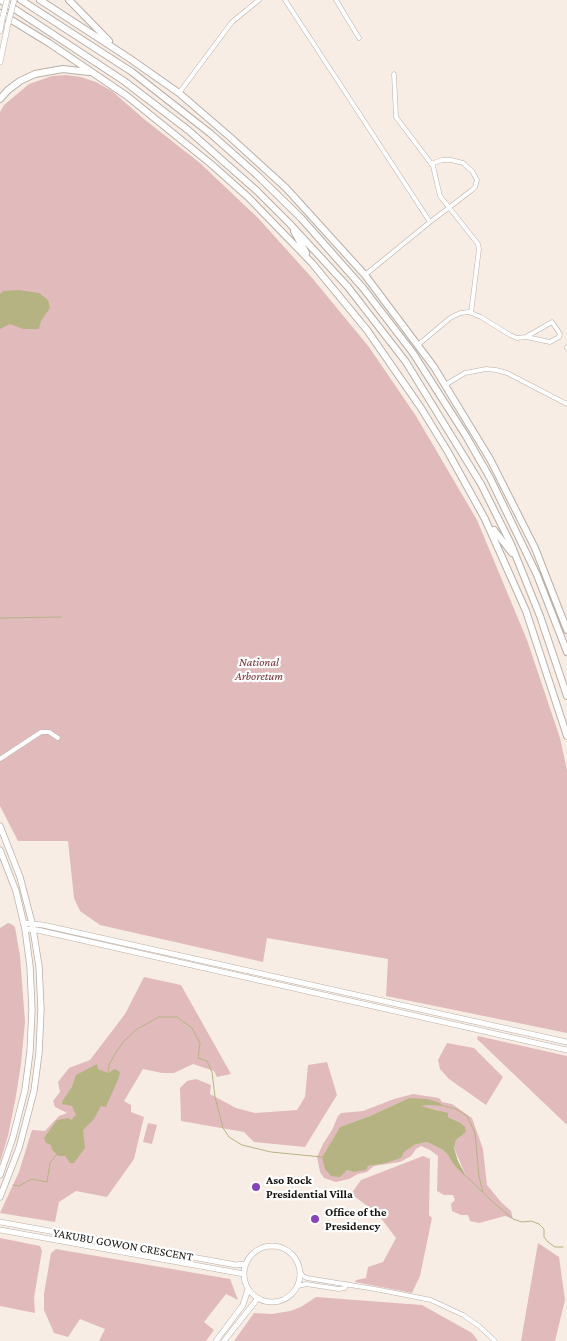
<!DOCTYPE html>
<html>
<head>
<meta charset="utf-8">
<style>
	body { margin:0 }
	canvas { display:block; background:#f8ede4 }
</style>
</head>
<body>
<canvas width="567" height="1341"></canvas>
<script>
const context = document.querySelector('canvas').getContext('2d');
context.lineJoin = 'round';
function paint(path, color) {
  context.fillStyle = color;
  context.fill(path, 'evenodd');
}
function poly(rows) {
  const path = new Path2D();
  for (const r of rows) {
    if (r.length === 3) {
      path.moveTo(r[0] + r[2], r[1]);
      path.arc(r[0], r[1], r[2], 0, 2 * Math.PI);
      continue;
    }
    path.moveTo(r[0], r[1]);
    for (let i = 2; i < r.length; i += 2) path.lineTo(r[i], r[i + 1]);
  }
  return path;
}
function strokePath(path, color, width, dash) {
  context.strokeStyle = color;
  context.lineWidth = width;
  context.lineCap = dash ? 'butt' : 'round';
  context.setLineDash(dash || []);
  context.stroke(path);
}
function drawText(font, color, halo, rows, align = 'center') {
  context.font = font + ' "Crimson Pro",serif';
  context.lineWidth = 4.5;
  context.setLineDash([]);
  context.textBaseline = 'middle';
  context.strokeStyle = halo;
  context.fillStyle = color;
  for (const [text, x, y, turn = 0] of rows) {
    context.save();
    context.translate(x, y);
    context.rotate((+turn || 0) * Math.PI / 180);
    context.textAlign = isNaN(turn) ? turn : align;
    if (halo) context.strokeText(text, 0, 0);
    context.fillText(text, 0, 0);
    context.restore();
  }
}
const green = poly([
	[66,75,81,77,96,82,112,91,144,119,200,163,258,218,313,279,369,347,416,416,477,520,527,640,560,738,567,770,567,1033,386,996,388,959,267,938,263,962,100,925,80,911,74,898,68,841,18,841,0,806,0,112,4,105,29,84,52,76],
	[8,923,11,924,15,927,20,956,25,1022,21,1064,16,1096,8,1136,0,1162,0,928],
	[144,977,181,985,231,1074,217,1077,214,1071,193,1064,174,1073,162,1073,143,1069,124,1101,131,1105,131,1112,144,1117,134,1159,107,1197,76,1191,59,1202,55,1222,0,1213,19,1172,32,1130,45,1131,59,1116,67,1113,55,1107,53,1101,60,1092,58,1082,69,1068,90,1060,125,1014],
	[478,1036,567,1056,567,1125,477,1039],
	[447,1043,474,1048,503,1077,486,1105,449,1079,440,1069,438,1060],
	[327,1062,337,1095,305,1147,254,1142,244,1132,181,1121,180,1088,187,1081,196,1079,211,1085,210,1094,236,1108,255,1113,297,1110,305,1097,308,1065],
	[413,1094,439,1098,442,1102,452,1104,472,1118,483,1149,487,1185,501,1202,511,1211,513,1219,505,1216,479,1223,470,1221,468,1215,461,1215,452,1211,451,1204,455,1200,453,1195,444,1195,437,1191,438,1156,430,1150,421,1146,416,1149,411,1156,400,1162,374,1166,367,1172,358,1174,349,1179,336,1182,324,1178,320,1172,317,1157,323,1144,332,1130,338,1116,341,1113,363,1111,394,1099],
	[409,1098,430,1105,418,1106,438,1110,448,1117,459,1122,465,1132,456,1140,454,1148,466,1176,453,1164,448,1155,443,1150,427,1142,414,1145,382,1164,367,1166,353,1172,347,1170,322,1157,340,1127,370,1116],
	[148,1123,157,1125,152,1144,143,1142],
	[423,1156,430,1159,429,1215,432,1218,420,1276,412,1293,355,1282,356,1280,366,1278,368,1267,383,1262,396,1238,377,1213,351,1194,361,1180],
	[0,1238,40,1246,42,1251,34,1298,35,1313,0,1306],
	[538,1243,559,1257,565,1300,555,1341,521,1341],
	[56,1249,230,1279,238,1300,226,1294,204,1322,214,1330,206,1341,99,1341,105,1329,80,1319,68,1337,54,1333,44,1310,44,1294,51,1253],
	[316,1297,422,1305,472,1333,478,1341,234,1341,254,1313,272,1314,290,1311,301,1307]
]);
const water = poly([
	[19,290,39,293,48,300,50,308,41,321,39,329,23,329,10,324,0,329,0,294,3,291],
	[97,1064,98,1069,108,1073,115,1069,120,1072,119,1077,106,1107,101,1106,94,1119,83,1130,85,1148,74,1163,70,1163,65,1156,59,1156,52,1150,51,1145,46,1143,44,1138,57,1120,68,1118,71,1120,76,1115,72,1106,62,1104,63,1100,72,1087,76,1075],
	[409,1098,427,1099,438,1102,444,1106,430,1105,421,1106,448,1113,448,1117,459,1122,465,1127,466,1132,456,1140,454,1148,458,1161,467,1178,453,1164,448,1155,443,1150,427,1142,414,1145,404,1152,401,1158,382,1164,368,1166,366,1170,353,1172,347,1170,340,1177,331,1176,325,1169,322,1157,340,1127,370,1116]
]);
const stream = poly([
	[0,618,61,617],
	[108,1072,109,1065,115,1054,124,1041,137,1029,159,1017,177,1017,192,1028,200,1043,198,1058,207,1061,212,1072,215,1097,223,1128,229,1137,242,1145,271,1152,322,1157],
	[444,1106,456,1109,467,1116,475,1133,479,1177,483,1192],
	[467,1177,495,1204,513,1219,522,1222,531,1221,539,1224,544,1229,544,1237,548,1242,555,1247,563,1247],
	[13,1185,19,1186,32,1179,47,1182,50,1163,57,1154]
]);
const street = poly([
	[285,0,430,222,365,275],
	[336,0,359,38],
	[394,74,396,117,433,166,440,196,478,244,479,249,471,313],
	[179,93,232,22,259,0],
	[430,222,472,190,475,187,477,180,472,171,463,163,451,160,442,160,431,164],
	[418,345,450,318,460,313,469,312,481,317,510,335,517,338,526,337,550,342,559,337,560,334,552,322,526,337],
	[567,347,567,348],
	[445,385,465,373,486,369,496,370,507,373,567,404],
	[0,759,41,732,49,732,58,738],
	[301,1273,303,1276,307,1278,375,1289,431,1300,463,1315,479,1326,495,1341],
	[298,1286,306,1284,339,1289,345,1288,346,1284]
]);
const secondary = poly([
	[0,31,2,20],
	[0,62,8,24],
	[23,923,43,925,567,1042],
	[25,929,37,930,567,1050],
	[0,1222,236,1265,245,1264],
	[0,1230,244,1274],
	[272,1274,28],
	[216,1341,243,1305,248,1289],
	[224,1341,258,1298]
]);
const primary = poly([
	[0,826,20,877,32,923,39,966,41,1009,39,1053,34,1091,19,1148,0,1197],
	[0,850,16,891,25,929,30,966,32,1010,30,1052,25,1090,13,1137,0,1175]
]);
const highway = poly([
	[1,0,124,81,188,130,257,191,290,224,348,287,406,362,481,484,511,544,540,616,567,696],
	[21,0,132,72,211,134,257,175,301,218,363,288,413,353,466,436,490,478,537,575,567,652],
	[40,0,129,58,179,93,230,137,286,188,365,275,434,367,490,459,535,548,567,630],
	[69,0,109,41],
	[0,13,49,43,127,96,211,164,248,197,312,263,367,330,421,408,448,452,485,519,526,611,567,736],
	[0,99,8,90,20,81,35,74,63,69,89,72],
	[294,231,306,253],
	[494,530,512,553]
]);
const secondaryBridge = poly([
	[2,20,7,0],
	[8,24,14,0]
]);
const markers = [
	[256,1187,5,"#8743b7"],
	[315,1219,5,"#8743b7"]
];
const parkNames = [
	["National",259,662],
	["Arboretum",259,676]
];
const poiNames = [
	["Aso Rock",266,1180],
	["Presidential Villa",266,1194],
	["Office of the",325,1212],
	["Presidency",325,1226]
];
const streetNames = [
	["YAKUBU GOWON CRESCENT",123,1245,10]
];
paint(green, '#e1bbbc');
paint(water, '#b5b382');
strokePath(stream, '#b5b382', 1);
strokePath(street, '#b9afa7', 5);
strokePath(secondary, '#b9afa7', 6);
strokePath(primary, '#b9afa7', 7);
strokePath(highway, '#b9afa7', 8);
strokePath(street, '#fff', 4);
strokePath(secondary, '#fff', 5);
strokePath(primary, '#fff', 5.5);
strokePath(highway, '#fff', 6);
strokePath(secondaryBridge, '#b9afa7', 6, []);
strokePath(secondaryBridge, '#fff', 5);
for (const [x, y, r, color] of markers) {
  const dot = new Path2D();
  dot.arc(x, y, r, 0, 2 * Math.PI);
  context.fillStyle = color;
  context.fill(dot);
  strokePath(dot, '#fff', 2);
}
drawText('italic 12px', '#722e35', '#fff', parkNames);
drawText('bold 12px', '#161310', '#fff', poiNames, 'left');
drawText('12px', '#161310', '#fff', streetNames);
</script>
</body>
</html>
